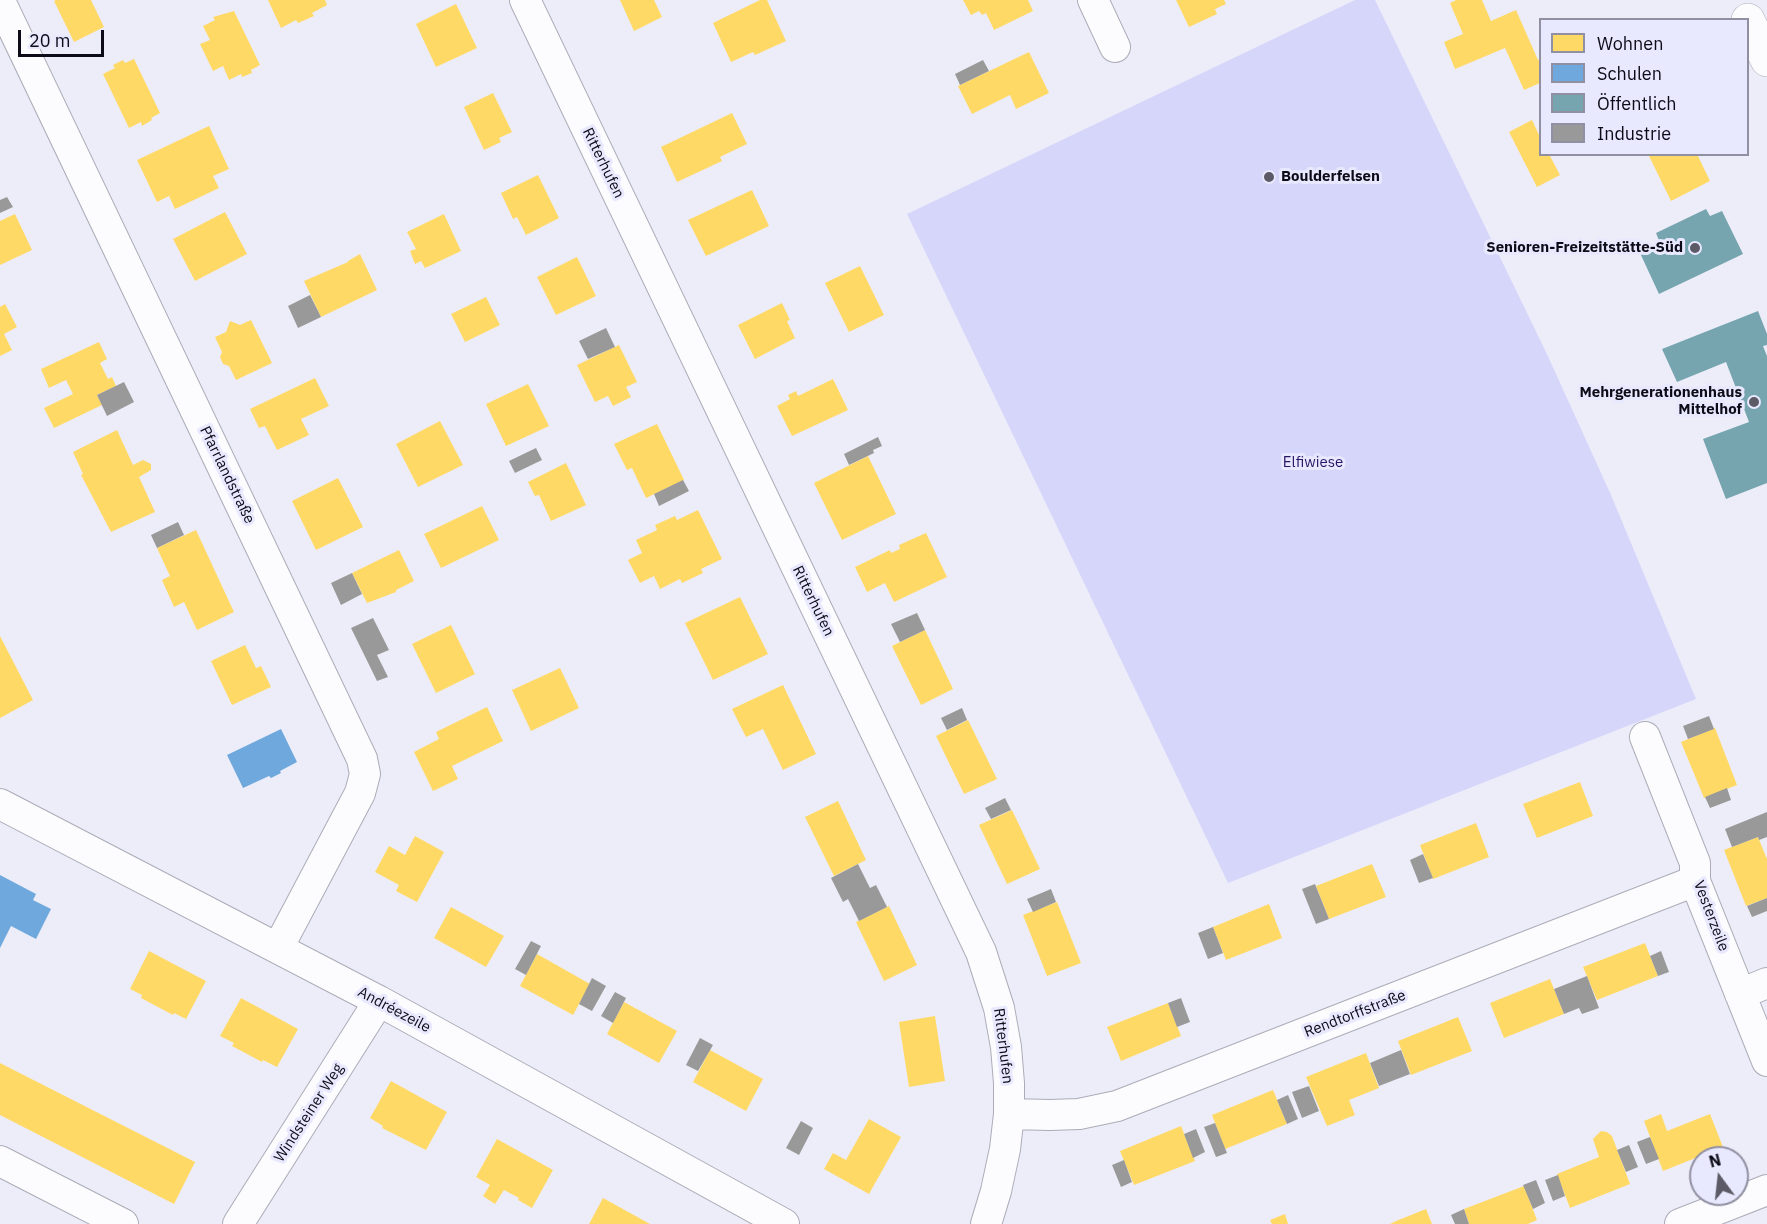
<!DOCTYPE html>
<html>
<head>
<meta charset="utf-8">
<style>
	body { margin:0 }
	#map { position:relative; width:1767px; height:1224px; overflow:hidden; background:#ededf9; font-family:"IBM Plex Sans",sans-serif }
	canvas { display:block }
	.legend { position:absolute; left:1539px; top:18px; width:210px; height:138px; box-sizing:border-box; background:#e8e8fe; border:2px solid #9090a2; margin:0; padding:8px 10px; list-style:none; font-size:18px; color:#0c0b17 }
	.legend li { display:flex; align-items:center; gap:12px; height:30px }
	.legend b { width:30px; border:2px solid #9090a2 }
	.north { position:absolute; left:1689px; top:1146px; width:60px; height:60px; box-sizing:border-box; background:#e8e8fe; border:2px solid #9090a2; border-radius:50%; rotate:345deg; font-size:16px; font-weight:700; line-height:24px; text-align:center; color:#0c0b17 }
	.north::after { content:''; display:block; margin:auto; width:21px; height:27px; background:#5b5a66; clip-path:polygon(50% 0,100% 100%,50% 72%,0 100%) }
	.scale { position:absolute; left:18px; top:30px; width:86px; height:27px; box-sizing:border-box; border:3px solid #0c0b17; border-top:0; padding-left:8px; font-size:18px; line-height:21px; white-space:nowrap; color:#0c0b17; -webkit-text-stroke:4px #e8e8fe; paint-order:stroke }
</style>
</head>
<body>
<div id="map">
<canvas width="1767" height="1224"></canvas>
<ul class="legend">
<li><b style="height:16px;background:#ffd966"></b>Wohnen</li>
<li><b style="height:16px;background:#6fa8dc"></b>Schulen</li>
<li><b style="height:16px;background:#76a5af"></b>Öffentlich</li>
<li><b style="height:16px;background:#999"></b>Industrie</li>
</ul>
<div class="north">N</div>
<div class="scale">20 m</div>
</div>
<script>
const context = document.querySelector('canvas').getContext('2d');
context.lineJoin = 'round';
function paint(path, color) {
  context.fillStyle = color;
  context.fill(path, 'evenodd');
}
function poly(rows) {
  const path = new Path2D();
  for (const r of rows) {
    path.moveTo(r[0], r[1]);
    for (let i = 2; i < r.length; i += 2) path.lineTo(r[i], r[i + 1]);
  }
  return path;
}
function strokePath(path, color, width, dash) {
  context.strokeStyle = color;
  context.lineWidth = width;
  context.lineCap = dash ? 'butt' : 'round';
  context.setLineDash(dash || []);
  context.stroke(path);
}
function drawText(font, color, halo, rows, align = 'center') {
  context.font = font + ' "IBM Plex Sans",sans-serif';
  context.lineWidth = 6;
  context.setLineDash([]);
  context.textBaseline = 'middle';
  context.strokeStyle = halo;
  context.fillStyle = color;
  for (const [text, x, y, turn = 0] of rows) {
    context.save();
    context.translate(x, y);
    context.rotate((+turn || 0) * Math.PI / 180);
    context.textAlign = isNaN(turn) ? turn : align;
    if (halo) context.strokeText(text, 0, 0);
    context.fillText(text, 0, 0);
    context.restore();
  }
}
const green = poly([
	[1355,0,1375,0,1546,352,1611,495,1696,699,1228,883,907,214]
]);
const homes = poly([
	[56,0,91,0,104,27,74,42,54,1],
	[268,0,325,0,327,5,312,13,314,16,305,20,298,23,296,20,281,28],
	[620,0,654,0,662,17,634,31],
	[760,0,767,0,786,41,755,55,753,52,731,62,713,23],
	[963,0,1028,0,1033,11,994,30,986,13,982,15,979,11,971,15],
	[1176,0,1224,0,1226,4,1215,9,1217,14,1189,27],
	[1456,0,1482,0,1491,21,1516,10,1538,60,1540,59,1540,83,1524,90,1505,48,1455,69,1444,42,1463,34,1450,3],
	[456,4,477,48,436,67,416,24],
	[234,11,260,65,251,70,252,73,242,77,241,74,229,80,223,66,213,71,200,44,210,40,203,26,215,20,213,17],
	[1029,52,1049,93,1016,109,1010,95,972,114,958,86],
	[134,59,160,113,151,118,152,120,142,126,141,122,129,128,103,74,115,68,113,65,123,60,125,63],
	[493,93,512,132,499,138,501,142,484,150,464,107],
	[732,113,747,144,720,157,722,161,677,182,661,147],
	[1532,120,1540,137,1540,154,1549,154,1560,175,1537,187,1509,132],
	[209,126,229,169,213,176,219,188,175,209,169,196,157,202,137,160],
	[1652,154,1697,154,1710,181,1671,201,1649,156],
	[538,175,559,218,526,235,517,217,513,219,501,193],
	[752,190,769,226,706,256,688,220],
	[225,212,247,254,195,281,173,239],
	[15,214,32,250,0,265,0,221],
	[444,214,461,251,425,268,421,261,415,264,410,251,416,249,407,232],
	[360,254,377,290,321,317,304,281,348,262,348,261],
	[577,257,596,296,556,315,537,277],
	[860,266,884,315,849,332,825,283],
	[486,297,500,325,465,342,451,314],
	[782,303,790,320,787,321,795,338,755,359,738,325],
	[5,304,17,327,4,334,12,350,0,356,0,307],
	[251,320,272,363,236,380,229,366,223,364,220,357,222,352,215,337,226,332,230,321,240,325],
	[99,342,107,359,100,363,108,379,112,377,116,386,97,395,102,405,54,428,44,408,73,394,66,380,49,388,41,369],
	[619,345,637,382,626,387,631,397,613,406,608,396,595,402,577,365],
	[315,378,329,406,301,419,309,435,277,450,265,426,259,428,250,409],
	[833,379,848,410,792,436,777,406,790,399,788,395,796,391,798,396],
	[528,384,549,426,506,446,486,404],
	[440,421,463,465,418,487,396,444],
	[657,424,684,480,646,498,632,468,627,470,614,444],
	[117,430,133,465,143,460,151,464,151,470,139,477,155,512,111,532,81,475,83,474,73,452],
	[868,456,896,514,842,540,814,483],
	[566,463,586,505,551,521,539,495,535,496,528,482],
	[338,478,363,527,316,550,292,501],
	[482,506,499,540,441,568,424,534],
	[698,510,722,559,701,569,703,573,682,583,680,579,660,589,654,576,640,583,628,560,642,553,636,540,657,530,655,525,675,516,677,520],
	[196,530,234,612,197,630,184,602,174,607,162,580,170,576,157,548],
	[926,533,947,577,894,602,885,583,867,592,855,567,890,550,891,553,900,549,899,545],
	[399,550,414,581,396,590,396,592,367,603,352,573],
	[740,597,768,654,713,680,685,623],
	[451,625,475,674,436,693,412,644],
	[925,630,953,689,921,705,892,646],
	[0,636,33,700,0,718],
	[245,645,256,668,261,666,271,687,232,705,211,661],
	[560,668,579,708,531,731,512,690],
	[783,685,816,754,783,770,763,729,746,737,732,709],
	[487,707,503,741,452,766,458,779,433,791,414,752,439,739,436,732],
	[968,720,997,779,964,794,936,736],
	[1715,728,1737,785,1704,798,1681,742],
	[1580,782,1593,816,1537,838,1523,804],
	[838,801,866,860,834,876,805,817],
	[1012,810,1040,869,1007,884,979,825],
	[1476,823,1489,857,1433,879,1420,845],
	[415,836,444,852,417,902,396,891,399,885,375,872,389,846,405,855],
	[1758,837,1767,859,1767,898,1746,906,1724,850],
	[1372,864,1386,897,1329,919,1316,886],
	[1057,902,1081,963,1047,976,1023,915],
	[1269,904,1282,938,1226,960,1213,927],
	[889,906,917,965,884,981,856,922],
	[451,907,504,936,486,967,434,938],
	[1645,943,1658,976,1597,1000,1583,967],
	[149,951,206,981,186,1019,174,1013,173,1015,141,998,142,995,130,989],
	[537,954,590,984,573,1015,520,986],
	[1550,979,1564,1014,1504,1038,1490,1003],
	[241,998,298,1029,277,1067,263,1060,262,1062,232,1046,234,1043,220,1036],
	[624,1002,677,1031,659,1063,607,1034],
	[1168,1003,1181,1036,1121,1061,1107,1027],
	[935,1016,945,1081,909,1087,899,1022],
	[1458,1017,1472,1051,1411,1075,1398,1041],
	[710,1050,763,1079,746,1111,693,1082],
	[1366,1053,1379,1088,1349,1100,1355,1115,1327,1126,1306,1077],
	[0,1063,195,1162,174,1204,0,1115],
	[391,1081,447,1112,426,1150,382,1128,383,1126,370,1118],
	[1273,1090,1287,1124,1225,1149,1212,1115],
	[1661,1114,1667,1131,1710,1114,1723,1147,1663,1171,1644,1121],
	[869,1119,901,1137,869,1194,824,1169,833,1153,846,1160],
	[1181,1126,1195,1161,1134,1185,1120,1151],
	[1601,1131,1607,1132,1612,1136,1630,1184,1570,1208,1557,1174,1599,1157,1593,1139],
	[497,1139,553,1170,532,1208,518,1200,519,1198,504,1190,495,1204,483,1196,490,1185,476,1177],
	[1524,1186,1537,1220,1528,1224,1469,1224,1464,1209],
	[603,1198,650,1224,589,1224],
	[1426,1209,1432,1224,1390,1224,1396,1221],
	[1285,1214,1288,1224,1272,1224,1270,1220]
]);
const schools = poly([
	[281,729,297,762,280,771,281,773,271,778,269,776,243,788,227,755],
	[0,875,36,894,33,900,51,909,36,939,11,926,0,948]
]);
const public = poly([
	[1706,209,1710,216,1722,211,1743,254,1659,294,1640,253,1660,243,1656,233],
	[1758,311,1767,334,1767,345,1763,346,1767,356,1767,483,1726,499,1703,439,1749,422,1726,362,1677,382,1662,349]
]);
const industry = poly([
	[983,60,989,71,960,85,955,74],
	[7,197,13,207,0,213,0,200],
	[310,295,321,317,298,328,288,306],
	[606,328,615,347,588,359,579,341],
	[124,382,134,402,107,416,97,395],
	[878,437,882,446,873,450,874,453,849,465,844,454],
	[536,448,542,460,515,473,509,461],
	[683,480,689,491,659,506,654,494],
	[178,522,184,535,157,548,151,535],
	[352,573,362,594,341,605,331,583],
	[917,613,925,630,900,642,891,624],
	[373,618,389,650,377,655,388,677,377,681,351,628],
	[962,708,967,720,947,730,941,718],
	[1709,716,1714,729,1688,739,1683,726],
	[1727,788,1731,800,1710,808,1705,797],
	[1005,798,1011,810,991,819,985,808],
	[1767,812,1767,837,1759,840,1758,837,1732,847,1725,829],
	[1423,854,1433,878,1419,883,1410,860],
	[858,864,870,888,876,885,887,907,859,921,848,899,843,902,831,878],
	[1315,884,1329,919,1316,924,1302,889],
	[1051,889,1056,902,1033,912,1027,899],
	[1767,898,1767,911,1752,917,1747,906],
	[1213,927,1223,953,1208,959,1198,933],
	[531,941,541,946,526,975,515,969],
	[1661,951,1669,972,1658,976,1650,956],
	[1587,976,1599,1008,1582,1014,1579,1008,1564,1014,1554,989],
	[592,978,606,986,592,1011,579,1004],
	[615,992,626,998,613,1023,601,1016],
	[1181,998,1190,1022,1177,1027,1168,1003],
	[700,1038,713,1045,698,1071,686,1065],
	[1401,1050,1410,1074,1379,1086,1370,1063],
	[1309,1086,1319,1111,1302,1118,1292,1092],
	[1288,1095,1298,1119,1287,1124,1277,1100],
	[801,1121,813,1128,799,1155,786,1148],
	[1215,1123,1227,1153,1216,1157,1204,1127],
	[1196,1129,1205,1152,1193,1158,1184,1134],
	[1650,1137,1659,1159,1646,1164,1637,1142],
	[1629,1145,1638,1167,1626,1172,1617,1150],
	[1124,1160,1132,1182,1121,1187,1112,1165],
	[1558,1175,1565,1196,1553,1201,1545,1180],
	[1536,1180,1545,1203,1533,1209,1523,1185],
	[1464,1209,1469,1224,1455,1224,1451,1215]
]);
const minor = poly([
	[525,0,981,952,999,1008,1006,1047,1009,1083,1009,1114,1005,1149,996,1191,986,1224],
	[1093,0,1115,47],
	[0,1,362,759,365,774,360,793,278,948],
	[1645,737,1695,863,1695,881,1767,1061],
	[0,804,379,1001,784,1224],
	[1740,994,1767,983],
	[1009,1114,1050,1115,1079,1114,1117,1106,1695,881],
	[0,1161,123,1224],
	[238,1224,379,1001],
	[1680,1224,1767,1190]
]);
const major = poly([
	[1748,20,1767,60]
]);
const markers = [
	[1269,177,6,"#5b5a66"],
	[1695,248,6,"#5b5a66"],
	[1754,402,6,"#5b5a66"]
];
const streetNames = [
	["Ritterhufen",603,163,64],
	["Pfarrlandstraße",227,475,64],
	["Ritterhufen",813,601,64],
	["Vesterzeile",1711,916,69],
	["Andréezeile",394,1010,28],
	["Rendtorffstraße",1355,1014,-21],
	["Ritterhufen",1003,1046,83],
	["Windsteiner Weg",309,1113,-57]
];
const poiNames = [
	["Boulderfelsen",1281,177,"left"],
	["Senioren-Freizeitstätte-Süd",1683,248],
	["Mehrgenerationenhaus",1742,393],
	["Mittelhof",1742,410]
];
const parkNames = [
	["Elfiwiese",1313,463]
];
paint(green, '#d6d6fb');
paint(homes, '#ffd966');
paint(schools, '#6fa8dc');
paint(public, '#76a5af');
paint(industry, '#999');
strokePath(minor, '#acacb8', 32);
strokePath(major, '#acacb8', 34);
strokePath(minor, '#fcfcfe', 30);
strokePath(major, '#fcfcfe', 33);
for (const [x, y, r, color] of markers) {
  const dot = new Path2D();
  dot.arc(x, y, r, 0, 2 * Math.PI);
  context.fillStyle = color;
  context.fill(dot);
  strokePath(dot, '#e8e8fe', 2);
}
drawText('15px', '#0c0b17', '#e8e8fe', streetNames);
drawText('bold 15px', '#0c0b17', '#e8e8fe', poiNames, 'right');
drawText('15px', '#281465', '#e8e8fe', parkNames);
</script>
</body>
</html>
